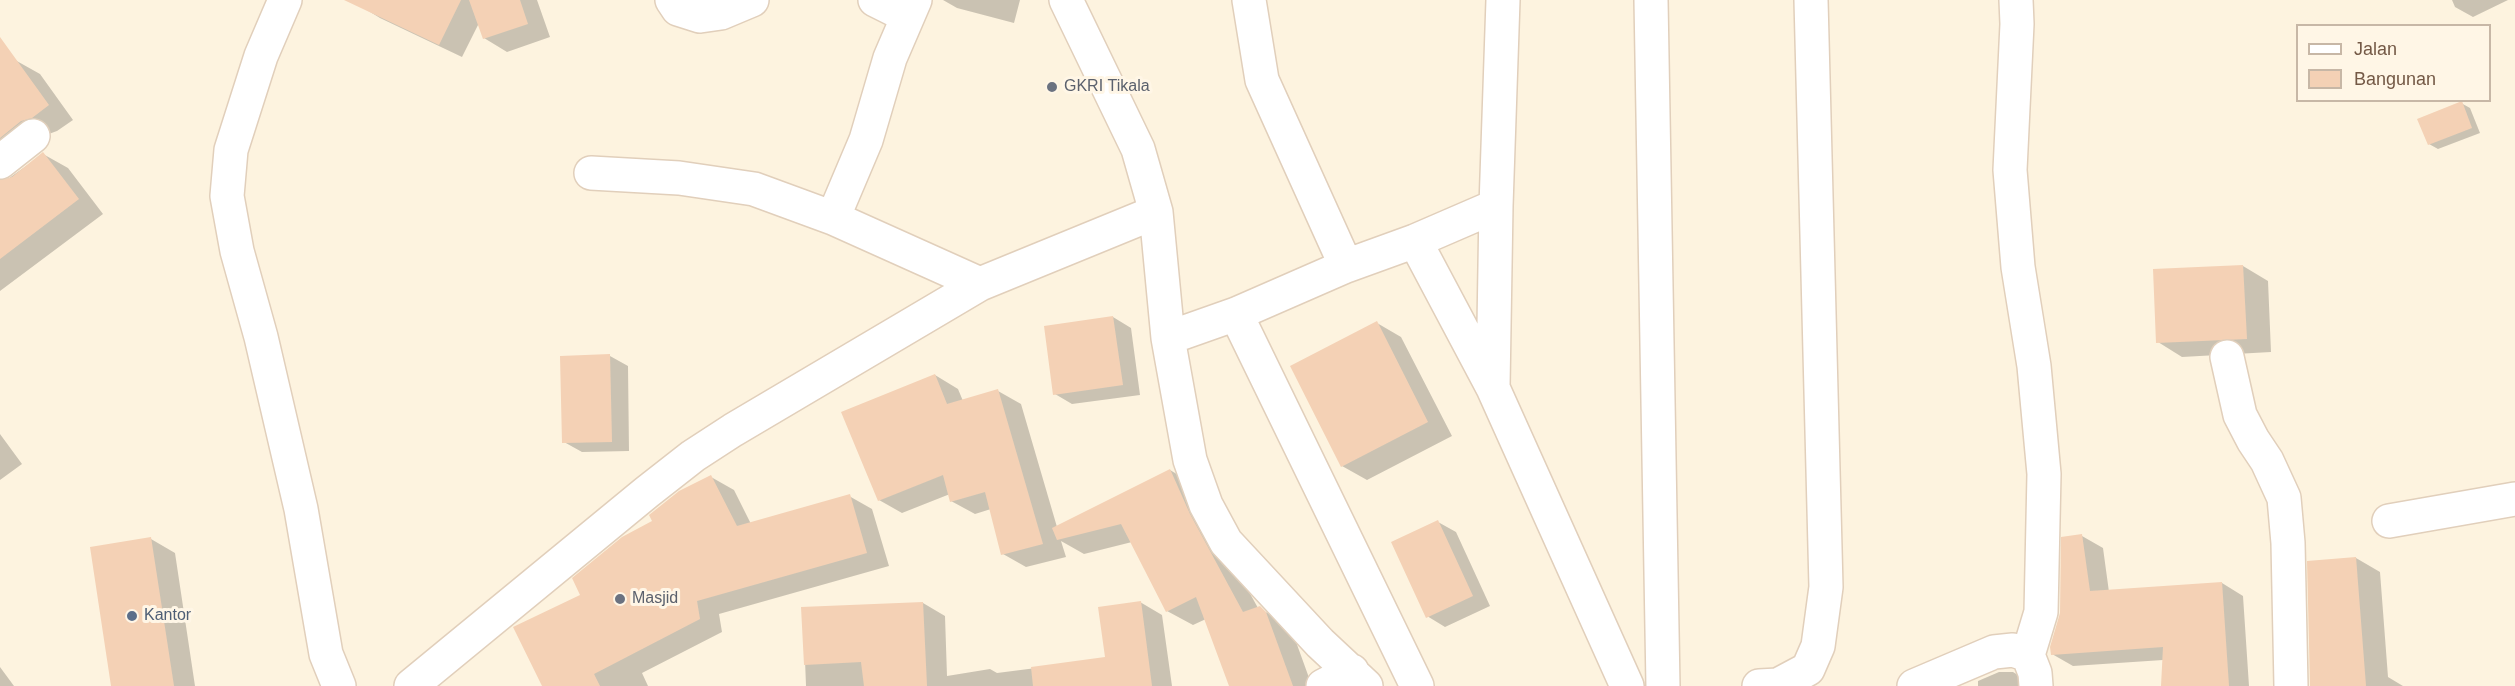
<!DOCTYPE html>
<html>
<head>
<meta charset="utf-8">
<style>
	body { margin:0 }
	#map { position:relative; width:2515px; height:686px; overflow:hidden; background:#fdf3df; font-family:Helvetica,sans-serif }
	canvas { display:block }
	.legend { position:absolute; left:2296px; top:24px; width:195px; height:78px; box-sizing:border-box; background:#fff6e6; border:2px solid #c7b7a6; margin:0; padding:8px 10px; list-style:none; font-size:18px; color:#745946 }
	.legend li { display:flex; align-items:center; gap:12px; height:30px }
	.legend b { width:30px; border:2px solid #c7b7a6 }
</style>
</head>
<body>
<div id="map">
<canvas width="2515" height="686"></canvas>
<ul class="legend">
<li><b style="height:8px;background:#fff"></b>Jalan</li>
<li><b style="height:16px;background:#f4d1b5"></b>Bangunan</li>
</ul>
</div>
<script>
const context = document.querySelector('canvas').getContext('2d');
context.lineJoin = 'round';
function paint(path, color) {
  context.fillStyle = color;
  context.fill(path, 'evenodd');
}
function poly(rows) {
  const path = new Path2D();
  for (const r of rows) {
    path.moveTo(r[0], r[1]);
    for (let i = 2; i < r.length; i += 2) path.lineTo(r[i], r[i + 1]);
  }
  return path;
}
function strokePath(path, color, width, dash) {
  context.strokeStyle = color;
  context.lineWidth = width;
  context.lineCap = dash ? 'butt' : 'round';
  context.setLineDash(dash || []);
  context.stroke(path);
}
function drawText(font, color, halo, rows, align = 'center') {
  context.font = font + ' Helvetica,sans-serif';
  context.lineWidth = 6;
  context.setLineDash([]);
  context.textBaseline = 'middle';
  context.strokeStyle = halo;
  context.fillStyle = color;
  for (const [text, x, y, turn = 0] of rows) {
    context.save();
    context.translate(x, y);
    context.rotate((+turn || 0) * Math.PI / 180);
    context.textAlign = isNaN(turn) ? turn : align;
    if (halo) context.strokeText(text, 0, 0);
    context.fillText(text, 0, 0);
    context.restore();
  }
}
const shadow = poly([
	[359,0,537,0,550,37,507,52,484,38,479,23,462,57,380,18,357,4],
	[943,0,1020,0,1014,23,957,8],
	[2452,0,2508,0,2473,17,2455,7],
	[15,60,40,74,73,120,57,131,46,135,7,170,5,181,43,154,68,168,103,214,0,291,0,70],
	[2461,103,2470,108,2480,133,2438,149,2429,144],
	[2243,266,2268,281,2271,352,2182,357,2158,342],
	[1113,317,1131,328,1140,395,1072,404,1055,394],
	[1377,323,1401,337,1452,436,1367,480,1342,466],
	[610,356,628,366,629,451,582,452,564,442],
	[935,375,958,389,963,401,998,391,1021,404,1057,527,1170,470,1195,485,1215,530,1258,608,1285,622,1291,628,1312,686,1230,686,1206,619,1193,625,1167,611,1132,542,1084,554,1061,541,1066,557,1026,567,1003,554,991,509,975,514,951,501,950,494,902,513,879,500],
	[0,434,22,464,0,480],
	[711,477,734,490,751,524,849,496,872,509,889,566,719,614,722,632,642,673,648,686,544,686,582,595,654,522],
	[1438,522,1456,532,1490,606,1445,627,1427,616],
	[2082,536,2103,548,2109,592,2222,583,2243,596,2249,686,2162,686,2163,660,2073,666,2052,654],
	[151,539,175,553,195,686,112,686],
	[2356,558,2380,572,2388,677,2403,686,2320,686],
	[1140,602,1162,615,1172,686,806,686,803,608,923,603,945,616,947,676,990,669,997,673,1107,659],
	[0,667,14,686,0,686],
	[1999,672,2013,672,2036,686,1978,686,1978,681]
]);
const building = poly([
	[344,0,461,0,439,45],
	[469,0,520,0,528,24,483,39],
	[0,37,49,105,32,118,21,121,0,138],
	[2462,101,2472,128,2428,145,2417,119],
	[43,152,79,199,0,259,0,180,12,177],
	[2243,265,2247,339,2156,343,2153,269],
	[1113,316,1123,385,1053,395,1044,326],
	[1377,321,1428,422,1341,467,1290,366],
	[610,354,612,442,562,443,560,356],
	[935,374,947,404,998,389,1043,544,1001,555,985,492,950,502,943,475,878,501,841,412],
	[1170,469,1190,514,1243,612,1260,606,1266,612,1293,686,1229,686,1196,597,1166,612,1121,524,1057,540,1052,528],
	[711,475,737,526,850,494,867,553,697,601,700,619,594,674,600,686,542,686,513,627,580,595,572,578,622,537,652,521,649,515,679,491],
	[1438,520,1473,596,1426,618,1391,542],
	[2082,534,2090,591,2222,582,2229,686,2161,686,2163,647,2051,655,2050,647,2060,613,2061,537],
	[151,537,174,686,111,686,90,547],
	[2356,557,2366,686,2310,686,2307,561],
	[1141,601,1152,686,1033,686,1031,667,1105,657,1098,607],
	[923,602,927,686,864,686,861,662,804,665,801,607]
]);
const minor = poly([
	[285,0,261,56,231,150,227,196,237,251,261,337,301,509,326,654,339,686],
	[672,0,678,9,700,16,721,13,752,0],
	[875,0,907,16],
	[1066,0,1138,149,1156,212,1168,338,1190,460,1206,505,1226,542,1320,643,1366,686],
	[1249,0,1262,80,1346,266],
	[1651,0,1663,686],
	[2016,0,2017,24,2010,170,2018,267,2034,366,2044,474,2041,612,2028,655,2035,673,2036,686],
	[0,162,33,136],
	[591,173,679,178,754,189,833,218,980,284],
	[833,218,866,140,890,58,915,0],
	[1415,241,1493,388,1627,686],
	[1236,314,1417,686],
	[1168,338,1236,314,1346,266,1415,241,1496,206,1503,0],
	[2227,357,2240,415,2253,440,2267,461,2284,498,2288,543,2291,686],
	[1493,386,1496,206],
	[2389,521,2515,499],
	[411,686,647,492,693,456,733,430,980,284,1156,212],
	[1323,686,1352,671],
	[1759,686,1778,685,1808,669,1818,646,1826,587,1811,0],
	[1914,686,1994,652,2013,650,2028,655]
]);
const markers = [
	[1052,87,6,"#6b7280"],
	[620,599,6,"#6b7280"],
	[132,616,6,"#5c6f8a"]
];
const worshipNames = [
	["GKRI Tikala",1064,87],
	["Masjid",632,599]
];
const serviceNames = [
	["Kantor",144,616]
];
paint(shadow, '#0003');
paint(building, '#f4d1b5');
strokePath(minor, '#e1cfbb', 36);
strokePath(minor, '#fff', 33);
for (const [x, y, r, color] of markers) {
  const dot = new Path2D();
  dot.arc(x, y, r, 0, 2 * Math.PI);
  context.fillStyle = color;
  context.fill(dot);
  strokePath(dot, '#fff6e6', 2);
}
drawText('16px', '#5b616d', '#fff6e6', worshipNames, 'left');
drawText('16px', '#4e5e75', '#fff6e6', serviceNames, 'left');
</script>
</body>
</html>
